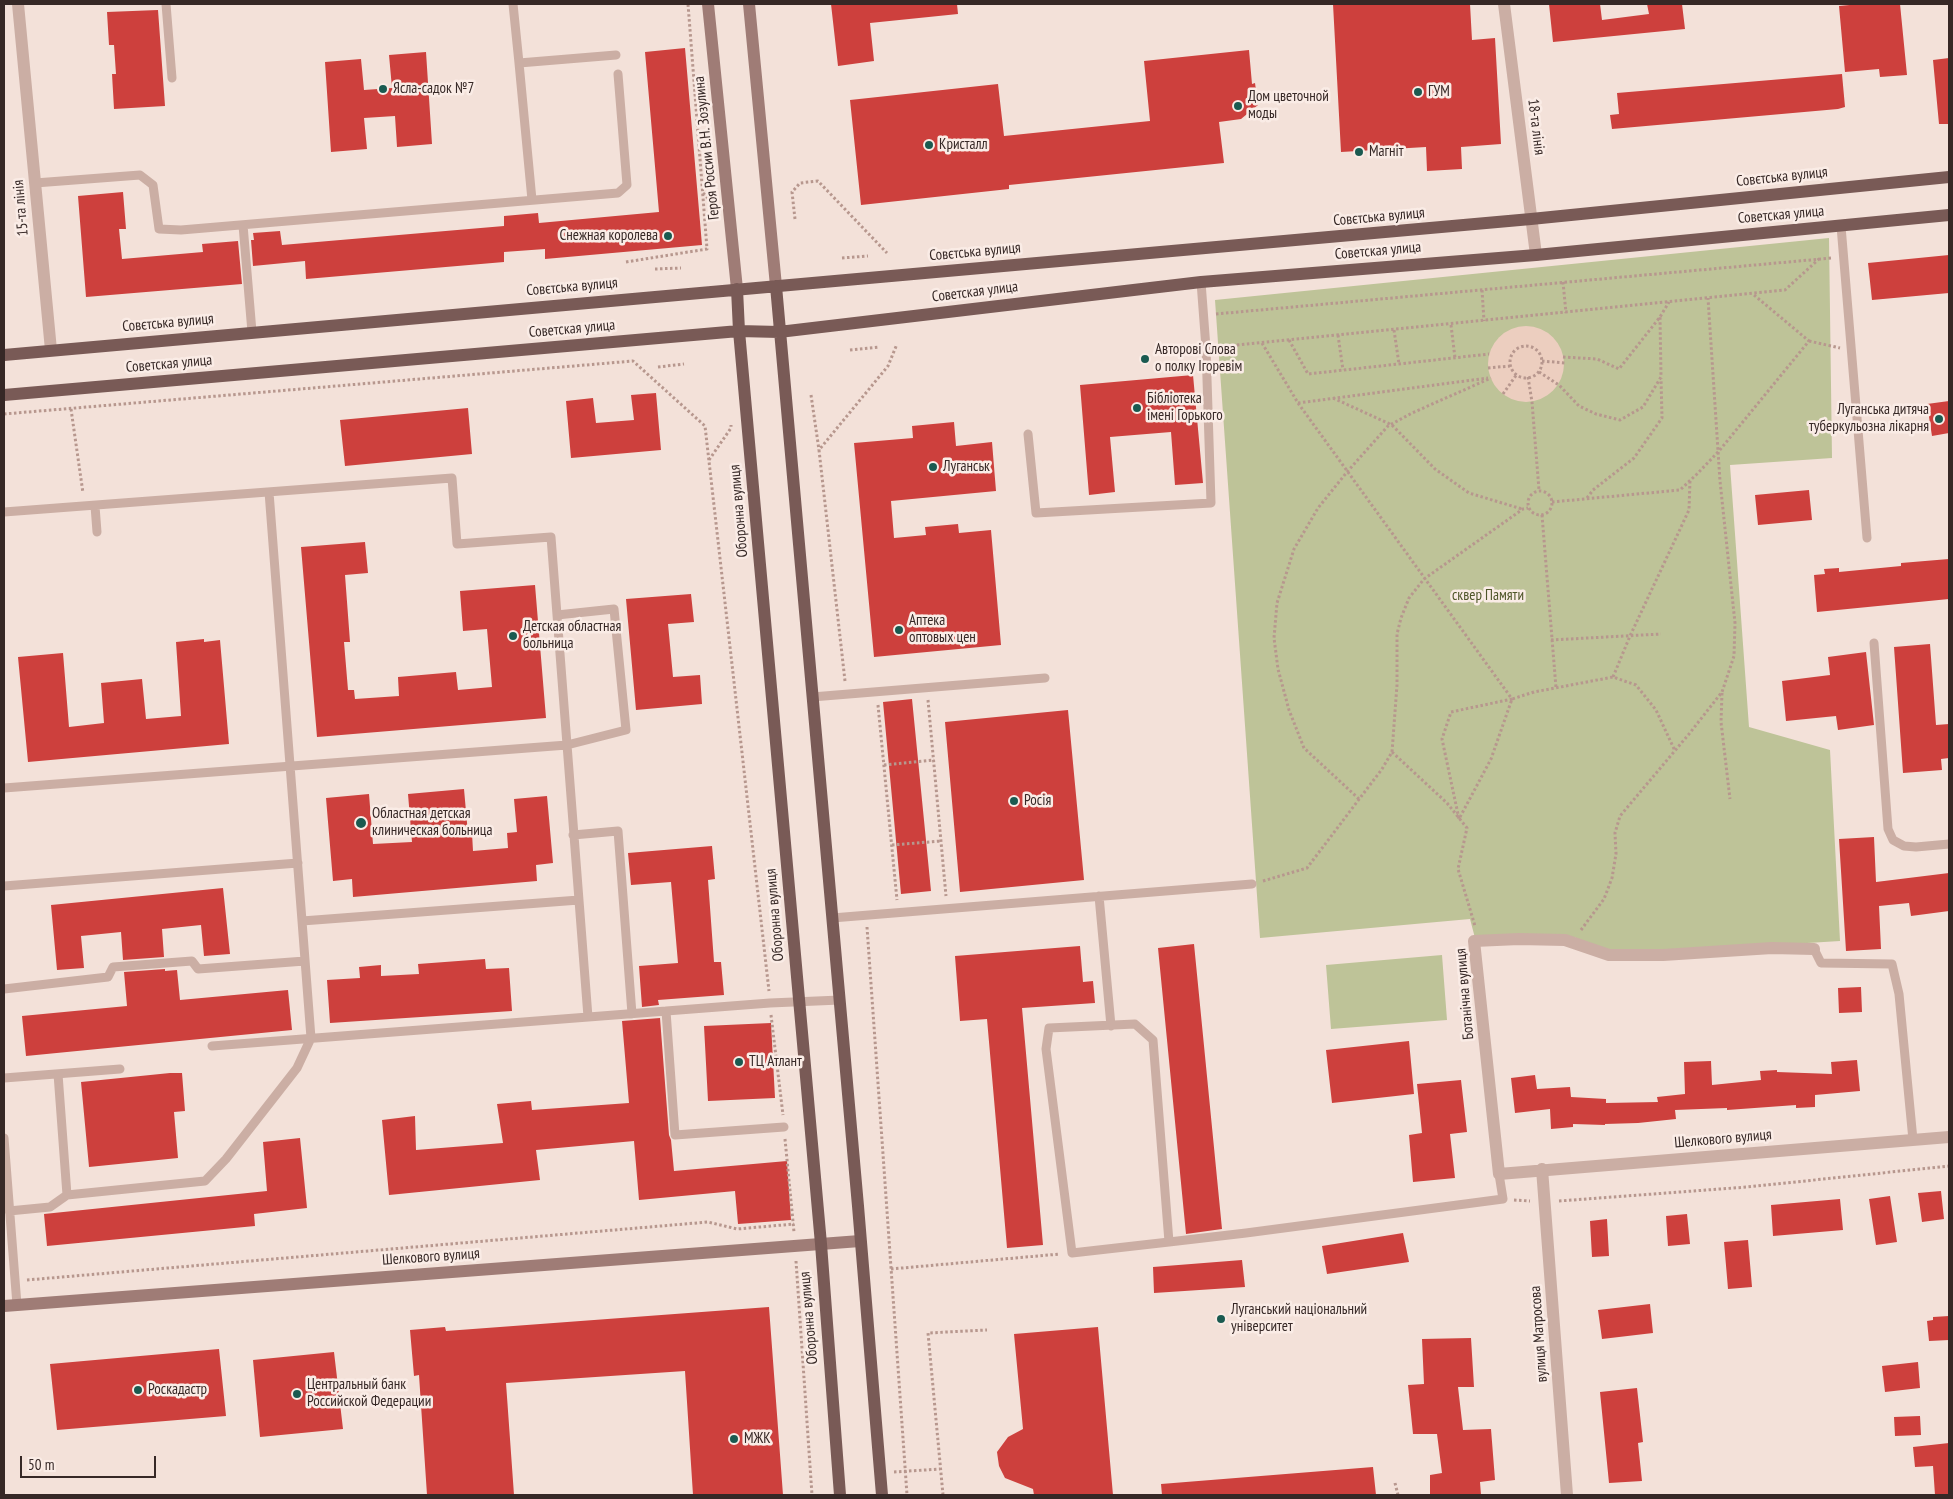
<!DOCTYPE html>
<html>
<head>
<meta charset="utf-8">
<style>
	body { margin:0 }
	#map { position:relative; width:1953px; height:1499px; overflow:hidden; background:#f3e1d9; font-family:"PT Sans Narrow",sans-serif }
	canvas { display:block }
	.frame { position:absolute; inset:0; border:5px solid #362826; pointer-events:none }
	.scale { position:absolute; left:20px; top:1456px; width:136px; height:22px; box-sizing:border-box; border:2px solid #362826; border-top:0; padding-left:6px; font-size:15px; line-height:18px; white-space:nowrap; color:#362826; -webkit-text-stroke:4px #faece6; paint-order:stroke }
</style>
</head>
<body>
<div id="map">
<canvas width="1953" height="1499"></canvas>
<div class="frame"></div>
<div class="scale">50 m</div>
</div>
<script>
const context = document.querySelector('canvas').getContext('2d');
context.lineJoin = 'round';
function paint(path, color) {
  context.fillStyle = color;
  context.fill(path, 'evenodd');
}
function poly(rows) {
  const path = new Path2D();
  for (const r of rows) {
    if (r.length === 3) {
      path.moveTo(r[0] + r[2], r[1]);
      path.arc(r[0], r[1], r[2], 0, 2 * Math.PI);
      continue;
    }
    path.moveTo(r[0], r[1]);
    for (let i = 2; i < r.length; i += 2) path.lineTo(r[i], r[i + 1]);
  }
  return path;
}
function strokePath(path, color, width, dash) {
  context.strokeStyle = color;
  context.lineWidth = width;
  context.lineCap = dash ? 'butt' : 'round';
  context.setLineDash(dash || []);
  context.stroke(path);
}
function drawText(font, color, halo, rows, align = 'center') {
  context.font = font + ' "PT Sans Narrow",sans-serif';
  context.lineWidth = 5;
  context.setLineDash([]);
  context.textBaseline = 'middle';
  context.strokeStyle = halo;
  context.fillStyle = color;
  for (const [text, x, y, turn = 0] of rows) {
    context.save();
    context.translate(x, y);
    context.rotate((+turn || 0) * Math.PI / 180);
    context.textAlign = isNaN(turn) ? turn : align;
    if (halo) context.strokeText(text, 0, 0);
    context.fillText(text, 0, 0);
    context.restore();
  }
}
const green = poly([
	[1829,238,1832,458,1730,465,1749,727,1830,750,1840,941,1662,952,1607,952,1574,937,1475,938,1470,919,1260,938,1215,300],
	[1442,955,1447,1020,1331,1029,1326,965]
]);
const plaza = poly([
	[1526,364,38]
]);
const building = poly([
	[831,4,957,4,958,14,870,23,874,61,838,66],
	[1333,4,1470,4,1472,40,1495,38,1501,144,1461,147,1462,169,1427,171,1426,147,1341,152],
	[1549,4,1600,4,1602,20,1649,14,1647,4,1682,4,1685,29,1553,42],
	[1860,4,1900,4,1907,75,1880,77,1879,69,1845,72,1839,6],
	[158,10,165,106,114,109,112,74,116,74,114,45,109,45,107,12],
	[685,48,702,245,545,259,545,249,504,252,504,262,306,279,305,261,253,266,251,240,254,240,253,233,280,231,282,245,504,226,504,216,538,213,539,223,659,212,645,52],
	[1249,50,1252,84,1255,83,1258,105,1241,119,1219,122,1224,163,1009,185,1009,189,861,205,850,100,998,84,1004,136,1150,121,1144,61],
	[426,52,432,144,397,147,395,116,364,118,367,149,331,152,325,62,361,59,364,90,392,88,389,55],
	[1949,58,1949,124,1939,124,1933,60],
	[1842,74,1845,107,1838,109,1612,129,1610,115,1619,114,1617,93],
	[123,192,126,229,119,229,122,259,203,252,202,244,238,241,242,284,86,297,78,196],
	[1949,255,1949,293,1872,300,1868,263],
	[1193,375,1203,483,1175,485,1171,432,1110,437,1115,492,1089,495,1080,385],
	[656,393,661,450,571,458,566,401,593,398,596,423,634,420,631,395],
	[1949,401,1949,433,1932,436,1927,404],
	[468,408,472,454,345,466,340,420],
	[954,422,956,446,992,442,996,491,891,501,894,538,926,535,925,527,958,524,959,533,991,530,1001,645,874,657,854,443,913,438,912,426],
	[1809,490,1812,520,1758,525,1755,495],
	[365,542,368,573,345,575,350,642,344,642,348,690,354,690,355,699,399,696,398,677,456,672,458,690,492,687,487,629,463,631,460,591,535,585,546,718,317,737,301,547],
	[1949,559,1949,599,1817,612,1814,575,1825,574,1824,569,1839,568,1839,572,1901,566,1901,563],
	[691,594,694,622,668,624,673,677,700,675,702,704,636,710,626,599],
	[204,639,204,642,220,640,229,744,28,762,18,657,63,653,69,727,104,723,101,683,142,679,146,719,181,716,176,642],
	[1930,644,1936,725,1949,724,1949,758,1941,759,1942,770,1903,773,1894,647],
	[1866,652,1874,725,1838,730,1836,716,1786,721,1782,681,1830,675,1828,657],
	[912,699,931,891,901,894,883,702],
	[1068,710,1084,880,960,892,945,722],
	[464,789,468,834,472,833,473,851,508,848,507,833,517,832,514,799,547,796,553,863,536,865,537,881,353,897,352,879,333,881,326,798,369,794,373,844,412,842,408,794],
	[1874,837,1876,882,1949,873,1949,911,1911,916,1909,903,1879,906,1881,949,1846,951,1839,839],
	[712,846,715,879,708,880,714,962,721,962,724,995,658,1000,659,1005,642,1007,639,966,678,963,671,882,631,885,628,853],
	[223,888,230,954,204,956,201,925,162,929,164,957,123,960,121,932,81,936,84,968,57,970,51,905],
	[1194,944,1222,1229,1186,1234,1158,948],
	[1080,946,1083,982,1093,981,1095,1003,1022,1008,1043,1245,1007,1248,987,1019,960,1021,955,956],
	[485,959,486,969,509,968,512,1011,330,1023,327,980,360,978,359,967,381,965,381,976,419,974,418,964],
	[165,969,165,971,177,970,180,1000,288,990,292,1030,26,1056,22,1016,127,1006,124,972],
	[1861,987,1862,1012,1839,1013,1838,988],
	[660,1018,669,1135,671,1140,674,1171,787,1161,791,1220,738,1224,735,1191,639,1200,634,1141,536,1150,540,1180,389,1195,382,1120,415,1116,416,1150,503,1143,497,1104,531,1101,532,1110,629,1103,622,1021],
	[771,1023,775,1098,708,1101,704,1026],
	[1409,1041,1414,1094,1332,1103,1326,1050],
	[1857,1060,1860,1091,1815,1095,1815,1107,1796,1108,1796,1105,1727,1110,1727,1108,1675,1110,1676,1119,1638,1123,1605,1124,1605,1125,1573,1124,1573,1127,1551,1129,1550,1109,1515,1113,1511,1078,1535,1075,1537,1089,1570,1087,1571,1097,1606,1099,1606,1103,1658,1102,1657,1097,1685,1094,1684,1062,1711,1061,1712,1085,1761,1080,1760,1071,1777,1070,1777,1072,1832,1074,1831,1062],
	[170,1073,182,1073,185,1111,174,1112,178,1158,89,1167,81,1082],
	[1461,1080,1467,1132,1450,1134,1455,1178,1413,1182,1409,1135,1422,1133,1417,1084],
	[300,1138,307,1208,254,1214,255,1226,47,1246,44,1214,267,1191,263,1142],
	[1941,1191,1944,1219,1922,1222,1918,1193],
	[1890,1196,1897,1242,1876,1245,1869,1199],
	[1840,1199,1843,1230,1773,1236,1771,1205],
	[1687,1214,1690,1244,1668,1246,1666,1216],
	[1607,1219,1609,1256,1592,1257,1590,1221],
	[1403,1233,1409,1262,1327,1274,1322,1246],
	[1748,1240,1752,1287,1728,1289,1724,1242],
	[1242,1260,1245,1287,1154,1293,1153,1267],
	[1650,1304,1653,1333,1602,1339,1598,1310],
	[769,1307,783,1495,693,1495,685,1371,506,1383,514,1495,427,1495,419,1375,414,1376,410,1330,445,1327,446,1331],
	[1949,1316,1949,1340,1929,1341,1927,1321,1933,1320,1933,1317],
	[1098,1327,1113,1495,1034,1495,1033,1489,1005,1478,999,1466,997,1452,1008,1437,1023,1429,1014,1334],
	[1471,1338,1474,1387,1458,1387,1463,1430,1491,1429,1495,1480,1480,1482,1481,1495,1430,1495,1430,1475,1442,1473,1437,1434,1413,1434,1408,1385,1424,1384,1422,1339],
	[219,1349,226,1416,57,1430,50,1364],
	[334,1352,343,1429,260,1437,253,1360],
	[1918,1362,1920,1388,1885,1392,1882,1366],
	[1637,1388,1643,1442,1638,1443,1642,1481,1609,1483,1600,1392],
	[1920,1416,1921,1435,1895,1436,1894,1417],
	[1949,1443,1949,1495,1935,1495,1933,1466,1915,1467,1913,1447],
	[1373,1467,1376,1495,1162,1495,1161,1484]
]);
const path = poly([
	[703,193,714,205],
	[795,219,792,192,800,183,818,181,887,253],
	[842,258,868,256],
	[626,262,707,249,688,4],
	[655,269,681,268],
	[1563,282,1566,313],
	[1482,290,1484,321],
	[1216,314,1832,258],
	[1451,325,1455,358],
	[1394,330,1399,364],
	[1338,335,1343,370],
	[1289,340,1308,374,1489,354],
	[1809,341,1840,348],
	[1262,343,1298,403,1512,699,1451,712,1442,739,1459,819,1491,759,1512,699,1534,692,1613,677,1636,685,1656,710,1675,751],
	[1526,362,16],
	[1217,347,1785,290,1820,258],
	[850,350,879,347],
	[1563,357,1597,359,1619,369,1660,317,1669,302],
	[1542,361,1565,363],
	[658,367,684,364],
	[1488,368,1510,366],
	[1539,372,1559,385,1579,406,1596,414,1620,420,1643,407,1661,377,1660,317],
	[1528,377,1532,402,1539,490],
	[1503,394,1517,374],
	[811,395,819,450],
	[1333,398,1392,425,1435,469,1469,493,1522,509],
	[1298,403,1488,378],
	[71,409,83,493],
	[4,414,633,361,705,426,769,991],
	[709,460,731,428,731,425],
	[1540,503,12],
	[1587,498,1593,490,1634,458,1662,418,1661,378],
	[1552,502,1680,490,1697,474,1719,451,1809,341,1754,295],
	[1542,515,1556,688],
	[1551,640,1661,634],
	[1613,677,1630,636,1689,510,1690,480],
	[845,681,819,450,888,366,897,344],
	[1722,693,1721,722,1730,799],
	[928,700,946,896],
	[878,705,897,900],
	[1392,752,1447,803,1467,828,1458,869,1475,926],
	[884,765,934,760],
	[1359,799,1304,748,1289,710,1278,669,1274,638,1277,603,1294,549,1318,508,1347,472,1388,426,1412,413,1491,378],
	[892,845,941,841],
	[1263,881,1307,868,1382,769,1392,752,1397,685,1397,634,1401,618,1409,598,1424,579,1523,509,1528,508],
	[867,927,907,1495],
	[1581,930,1604,899,1612,878,1616,854,1615,833,1620,816,1689,734,1722,692,1734,656,1735,623,1720,481,1708,298],
	[771,1015,783,1115],
	[785,1139,794,1232],
	[1514,1200,1530,1201],
	[1559,1201,1747,1187,1949,1166],
	[796,1261,812,1495],
	[891,1269,1060,1254],
	[27,1280,708,1222,737,1229,794,1224],
	[894,1472,940,1469],
	[1395,1483,1398,1495],
	[943,1495,928,1333,987,1330]
]);
const lane = poly([
	[166,4,172,78],
	[513,4,519,63,616,55],
	[519,63,532,200],
	[35,183,140,175,153,185,159,229,181,230,618,193,627,185,618,74],
	[243,225,252,332],
	[1841,226,1867,538],
	[1028,434,1036,513,1211,503,1206,348,1201,282],
	[95,506,97,532],
	[4,512,452,478,457,544,551,537,588,1017],
	[1874,643,1888,829,1893,840,1904,846,1916,847,1949,844],
	[812,697,1045,678],
	[4,788,567,745,626,730,614,609,557,615],
	[573,835,618,831,632,1014],
	[4,886,298,863],
	[1099,896,1111,1026],
	[832,918,1252,884],
	[302,921,579,900],
	[1814,949,1821,963,1892,964,1899,994,1913,1140],
	[4,989,108,977,113,967,192,961,198,969,305,961],
	[666,1011,675,1135,784,1127],
	[212,1046,770,1003,840,1000],
	[58,1074,67,1195],
	[4,1078,120,1069],
	[4,1138,17,1305],
	[9,1211,50,1207,67,1195,205,1181,226,1159,297,1068,311,1038,269,492],
	[1169,1242,1153,1040,1135,1024,1049,1028,1046,1049,1072,1253,1169,1242,1246,1233,1503,1199,1499,1174]
]);
const street = poly([
	[18,4,51,350],
	[1504,4,1536,255],
	[1814,949,1772,948,1663,955,1609,955,1565,940,1519,939,1474,941,1499,1174,1949,1137],
	[1542,1169,1567,1495]
]);
const secondary = poly([
	[708,4,737,289],
	[749,4,776,286],
	[4,1306,860,1241]
]);
const primary = poly([
	[776,286,858,1206,882,1495],
	[737,289,739,331,821,1244,840,1495],
	[4,355,1531,219,1949,177],
	[4,395,739,331,779,332,1201,282,1536,255,1949,215]
]);
const markers = [
	[383,89,5,"#1a5a50"],
	[1418,92,5,"#1a5a50"],
	[1238,106,5,"#1a5a50"],
	[929,145,5,"#1a5a50"],
	[1359,152,5,"#1a5a50"],
	[668,236,5,"#1a5a50"],
	[1145,359,5,"#1a5a50"],
	[1137,408,5,"#1a5a50"],
	[1939,419,5,"#1a5a50"],
	[933,467,5,"#1a5a50"],
	[899,630,5,"#1a5a50"],
	[513,636,5,"#1a5a50"],
	[1014,801,5,"#1a5a50"],
	[361,823,6,"#1a5a50"],
	[739,1062,5,"#1a5a50"],
	[1221,1319,5,"#1a5a50"],
	[138,1390,5,"#1a5a50"],
	[297,1394,5,"#1a5a50"],
	[734,1439,5,"#1a5a50"]
];
const poiNames = [
	["Ясла-садок №7",393,89],
	["ГУМ",1428,92],
	["Дом цветочной",1248,97],
	["моды",1248,114],
	["Кристалл",939,145],
	["Магніт",1369,152],
	["Снежная королева",658,236,"right"],
	["Авторові Слова",1155,350],
	["о полку Ігоревім",1155,367],
	["Бібліотека",1147,399],
	["імені Горького",1147,416],
	["Луганська дитяча",1929,410,"right"],
	["туберкульозна лікарня",1929,427,"right"],
	["Луганськ",943,467],
	["Аптека",909,621],
	["оптовых цен",909,638],
	["Детская областная",523,627],
	["больница",523,644],
	["Росія",1024,801],
	["Областная детская",372,814],
	["клиническая больница",372,831],
	["ТЦ Атлант",749,1062],
	["Луганський національний",1231,1310],
	["університет",1231,1327],
	["Центральный банк",307,1385],
	["Российской Федерации",307,1402],
	["Роскадастр",148,1390],
	["МЖК",744,1439]
];
const streetNames = [
	["18-та лінія",1536,127,83],
	["Героя России В.Н. Зозулина",707,148,-96],
	["Совєтська вулиця",1782,177,-6],
	["15-та лінія",21,208,-95],
	["Советская улица",1781,215,-5],
	["Совєтська вулиця",1379,217,-5],
	["Советская улица",1378,251,-5],
	["Совєтська вулиця",975,252,-5],
	["Совєтська вулиця",572,287,-5],
	["Советская улица",975,292,-7],
	["Совєтська вулиця",168,323,-5],
	["Советская улица",572,329,-5],
	["Советская улица",169,364,-5],
	["Оборонна вулиця",739,511,-95],
	["Оборонна вулиця",775,915,-95],
	["Ботанічна вулиця",1465,994,-95],
	["Шелкового вулиця",1723,1139,-5],
	["Шелкового вулиця",431,1257,-4],
	["Оборонна вулиця",809,1318,-95],
	["вулиця Матросова",1539,1334,-94]
];
const parkNames = [
	["сквер Памяти",1488,596]
];
paint(green, '#bec398');
paint(plaza, '#eccebf');
paint(building, '#cd403d');
strokePath(path, '#b7978e', 3, [2.5, 2.5]);
strokePath(lane, '#cbaea4', 9);
strokePath(street, '#cbaea4', 12);
strokePath(secondary, '#9f7c76', 12);
strokePath(primary, '#795a56', 12);
for (const [x, y, r, color] of markers) {
  const dot = new Path2D();
  dot.arc(x, y, r, 0, 2 * Math.PI);
  context.fillStyle = color;
  context.fill(dot);
  strokePath(dot, '#faece6', 2);
}
drawText('15px', '#362826', '#faece6', poiNames, 'left');
drawText('15px', '#362826', '#faece6', streetNames);
drawText('15px', '#4f5629', '#faece6', parkNames);
</script>
</body>
</html>
